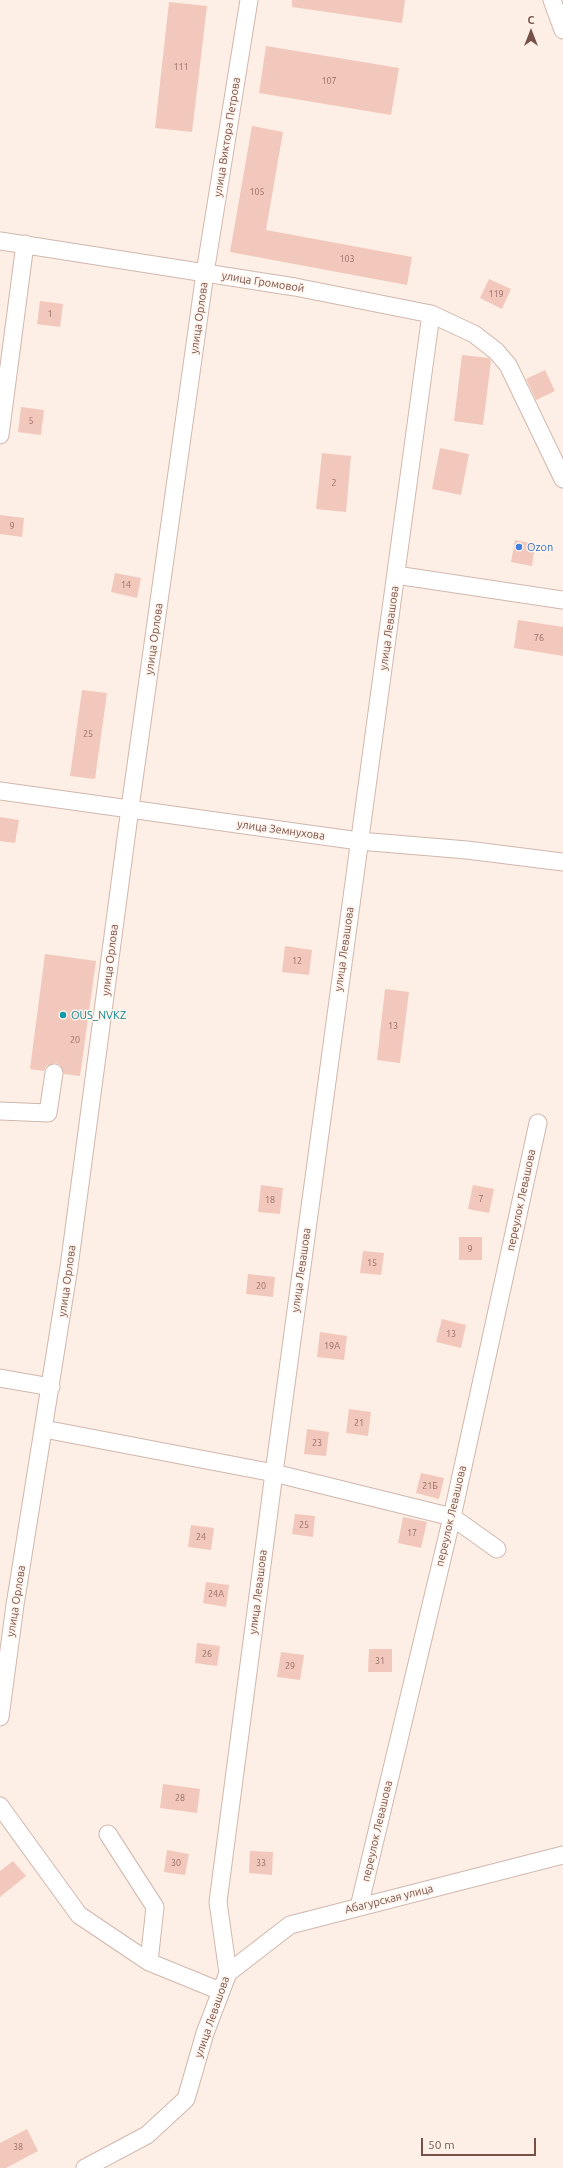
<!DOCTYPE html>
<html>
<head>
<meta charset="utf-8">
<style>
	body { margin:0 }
	#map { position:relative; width:563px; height:2168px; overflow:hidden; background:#fdefe5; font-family:Ubuntu,sans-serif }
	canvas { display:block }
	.north { position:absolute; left:511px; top:12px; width:40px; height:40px; -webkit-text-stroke:3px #fff4ec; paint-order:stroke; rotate:0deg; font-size:11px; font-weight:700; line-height:16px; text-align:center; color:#775149 }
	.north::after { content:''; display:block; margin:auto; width:14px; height:18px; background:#775149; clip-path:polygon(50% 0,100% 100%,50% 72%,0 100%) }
	.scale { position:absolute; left:421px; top:2138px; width:115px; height:18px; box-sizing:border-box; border:2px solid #775149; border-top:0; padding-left:5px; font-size:12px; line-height:14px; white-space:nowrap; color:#775149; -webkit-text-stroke:3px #fff4ec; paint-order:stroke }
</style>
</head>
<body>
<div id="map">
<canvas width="563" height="2168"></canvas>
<div class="north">С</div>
<div class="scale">50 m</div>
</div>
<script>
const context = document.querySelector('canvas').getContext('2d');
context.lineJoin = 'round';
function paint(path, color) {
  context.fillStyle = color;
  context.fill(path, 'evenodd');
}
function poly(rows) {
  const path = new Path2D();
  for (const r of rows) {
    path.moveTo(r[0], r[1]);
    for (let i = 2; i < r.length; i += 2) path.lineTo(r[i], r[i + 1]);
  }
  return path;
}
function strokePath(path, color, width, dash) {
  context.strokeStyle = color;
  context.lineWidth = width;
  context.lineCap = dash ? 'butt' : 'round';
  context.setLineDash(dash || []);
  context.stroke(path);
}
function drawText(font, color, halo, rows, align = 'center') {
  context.font = font + ' Ubuntu,sans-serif';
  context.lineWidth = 3;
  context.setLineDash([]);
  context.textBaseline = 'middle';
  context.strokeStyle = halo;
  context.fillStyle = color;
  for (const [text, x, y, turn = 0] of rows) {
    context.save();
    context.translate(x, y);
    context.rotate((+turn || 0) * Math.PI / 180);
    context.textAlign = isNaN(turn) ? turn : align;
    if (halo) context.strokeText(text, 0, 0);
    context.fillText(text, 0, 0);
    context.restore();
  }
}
const building = poly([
	[292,0,405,0,402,23,292,7],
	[169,2,207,6,192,132,155,128],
	[266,46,399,68,391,115,259,93],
	[252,126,283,132,266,230,412,257,407,285,230,252],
	[489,279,511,289,502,309,480,298],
	[40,301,63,304,60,327,37,324],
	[462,355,489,358,491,361,483,425,454,421],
	[545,370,555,391,536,400,526,379],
	[21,407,44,410,41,435,18,432],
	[440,448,469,454,461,495,432,489],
	[322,453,351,456,346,512,316,509],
	[0,515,24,518,22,537,0,534],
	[515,540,535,544,532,566,511,562],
	[115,573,141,578,137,598,111,592],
	[518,620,563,627,563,656,514,648],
	[82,690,107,693,95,779,70,776],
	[0,817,19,820,15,843,0,841],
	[285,946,312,950,309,975,282,972],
	[45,954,96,961,80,1076,64,1074,60,1065,55,1063,46,1066,44,1071,30,1069],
	[385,989,409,992,400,1063,377,1060],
	[261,1185,283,1188,280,1214,258,1212],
	[473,1185,494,1189,489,1213,468,1209],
	[459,1237,482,1237,482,1260,459,1260],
	[363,1251,384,1253,381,1275,360,1273],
	[248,1274,275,1277,273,1297,246,1294],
	[442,1319,466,1325,461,1348,436,1342],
	[320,1332,347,1336,344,1360,317,1357],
	[349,1409,371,1412,368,1436,346,1433],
	[307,1429,329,1432,326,1456,304,1454],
	[421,1473,444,1478,439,1499,416,1493],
	[295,1514,315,1516,313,1537,292,1534],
	[403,1517,427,1522,421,1548,398,1543],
	[191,1525,214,1528,211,1550,188,1547],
	[206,1582,229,1585,226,1607,203,1603],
	[197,1643,220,1646,217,1666,195,1663],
	[369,1649,392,1649,392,1672,368,1672],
	[281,1652,304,1655,300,1680,277,1677],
	[163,1784,200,1789,197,1813,160,1808],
	[167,1850,189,1854,185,1875,164,1872],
	[250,1851,273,1852,272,1875,249,1873],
	[13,1861,26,1876,0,1897,0,1871],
	[27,2129,38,2151,6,2168,0,2168,0,2143]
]);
const minor = poly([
	[552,0,563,30],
	[0,241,295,287,431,314,474,334,496,351,508,365,563,479],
	[0,435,25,244],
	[396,575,563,600],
	[0,791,359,841,467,850,563,862],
	[0,1111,48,1113,54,1073],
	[0,1378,51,1387],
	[44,1429,274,1473,452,1517,497,1549],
	[0,1717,15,1605,69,1267,130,808,205,273,249,0],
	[0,1806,79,1915,149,1962],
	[108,1834,155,1907,149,1962,220,1991],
	[359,1907,452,1517,538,1123],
	[228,1973,290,1925,563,1855],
	[85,2168,147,2135,186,2099,205,2033,228,1973,218,1902,274,1473,431,314]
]);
const markers = [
	[519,547,4,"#3f7fe0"],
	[63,1015,4,"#0f9aa8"]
];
const numberNames = [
	["111",181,67],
	["107",329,81],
	["105",257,192],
	["103",347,259],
	["119",496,294],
	["1",50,314],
	["5",31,421],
	["2",334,483],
	["9",12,526],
	["14",126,585],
	["76",539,638],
	["25",88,734],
	["12",297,961],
	["13",393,1026],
	["20",75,1040],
	["7",481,1199],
	["18",270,1200],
	["9",470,1249],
	["15",372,1263],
	["20",261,1286],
	["13",451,1334],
	["19А",332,1346],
	["21",359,1423],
	["23",317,1443],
	["21Б",430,1486],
	["25",304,1525],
	["17",412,1533],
	["24",201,1537],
	["24А",216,1594],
	["26",207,1654],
	["31",380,1661],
	["29",290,1666],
	["28",180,1798],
	["30",176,1863],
	["33",261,1863],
	["38",18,2147]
];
const streetNames = [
	["улица Виктора Петрова",227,137,-81],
	["улица Громовой",263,282,9],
	["улица Орлова",199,318,-82],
	["улица Левашова",389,628,-82],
	["улица Орлова",154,639,-82],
	["улица Земнухова",281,830,8],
	["улица Левашова",344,949,-82],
	["улица Орлова",110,960,-83],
	["переулок Левашова",521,1200,-78],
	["улица Левашова",301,1270,-82],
	["улица Орлова",67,1281,-82],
	["переулок Левашова",451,1516,-77],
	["улица Левашова",258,1592,-83],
	["улица Орлова",16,1601,-81],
	["переулок Левашова",377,1831,-77],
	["Абагурская улица",389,1899,-14],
	["улица Левашова",212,2017,-71]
];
const shopNames = [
	["Ozon",527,547]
];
const cultureNames = [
	["OUS_NVKZ",71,1015]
];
paint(building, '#f3c8bc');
strokePath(minor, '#d1b7ad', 19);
strokePath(minor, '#fff', 17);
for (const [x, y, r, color] of markers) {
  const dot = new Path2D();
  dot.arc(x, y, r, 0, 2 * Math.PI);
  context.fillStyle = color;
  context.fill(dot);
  strokePath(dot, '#fff4ec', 1.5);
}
drawText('9px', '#966f66', null, numberNames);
drawText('11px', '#775149', '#fff4ec', streetNames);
drawText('11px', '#366cbe', '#fff4ec', shopNames, 'left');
drawText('11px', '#0d838f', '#fff4ec', cultureNames, 'left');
</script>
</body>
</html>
